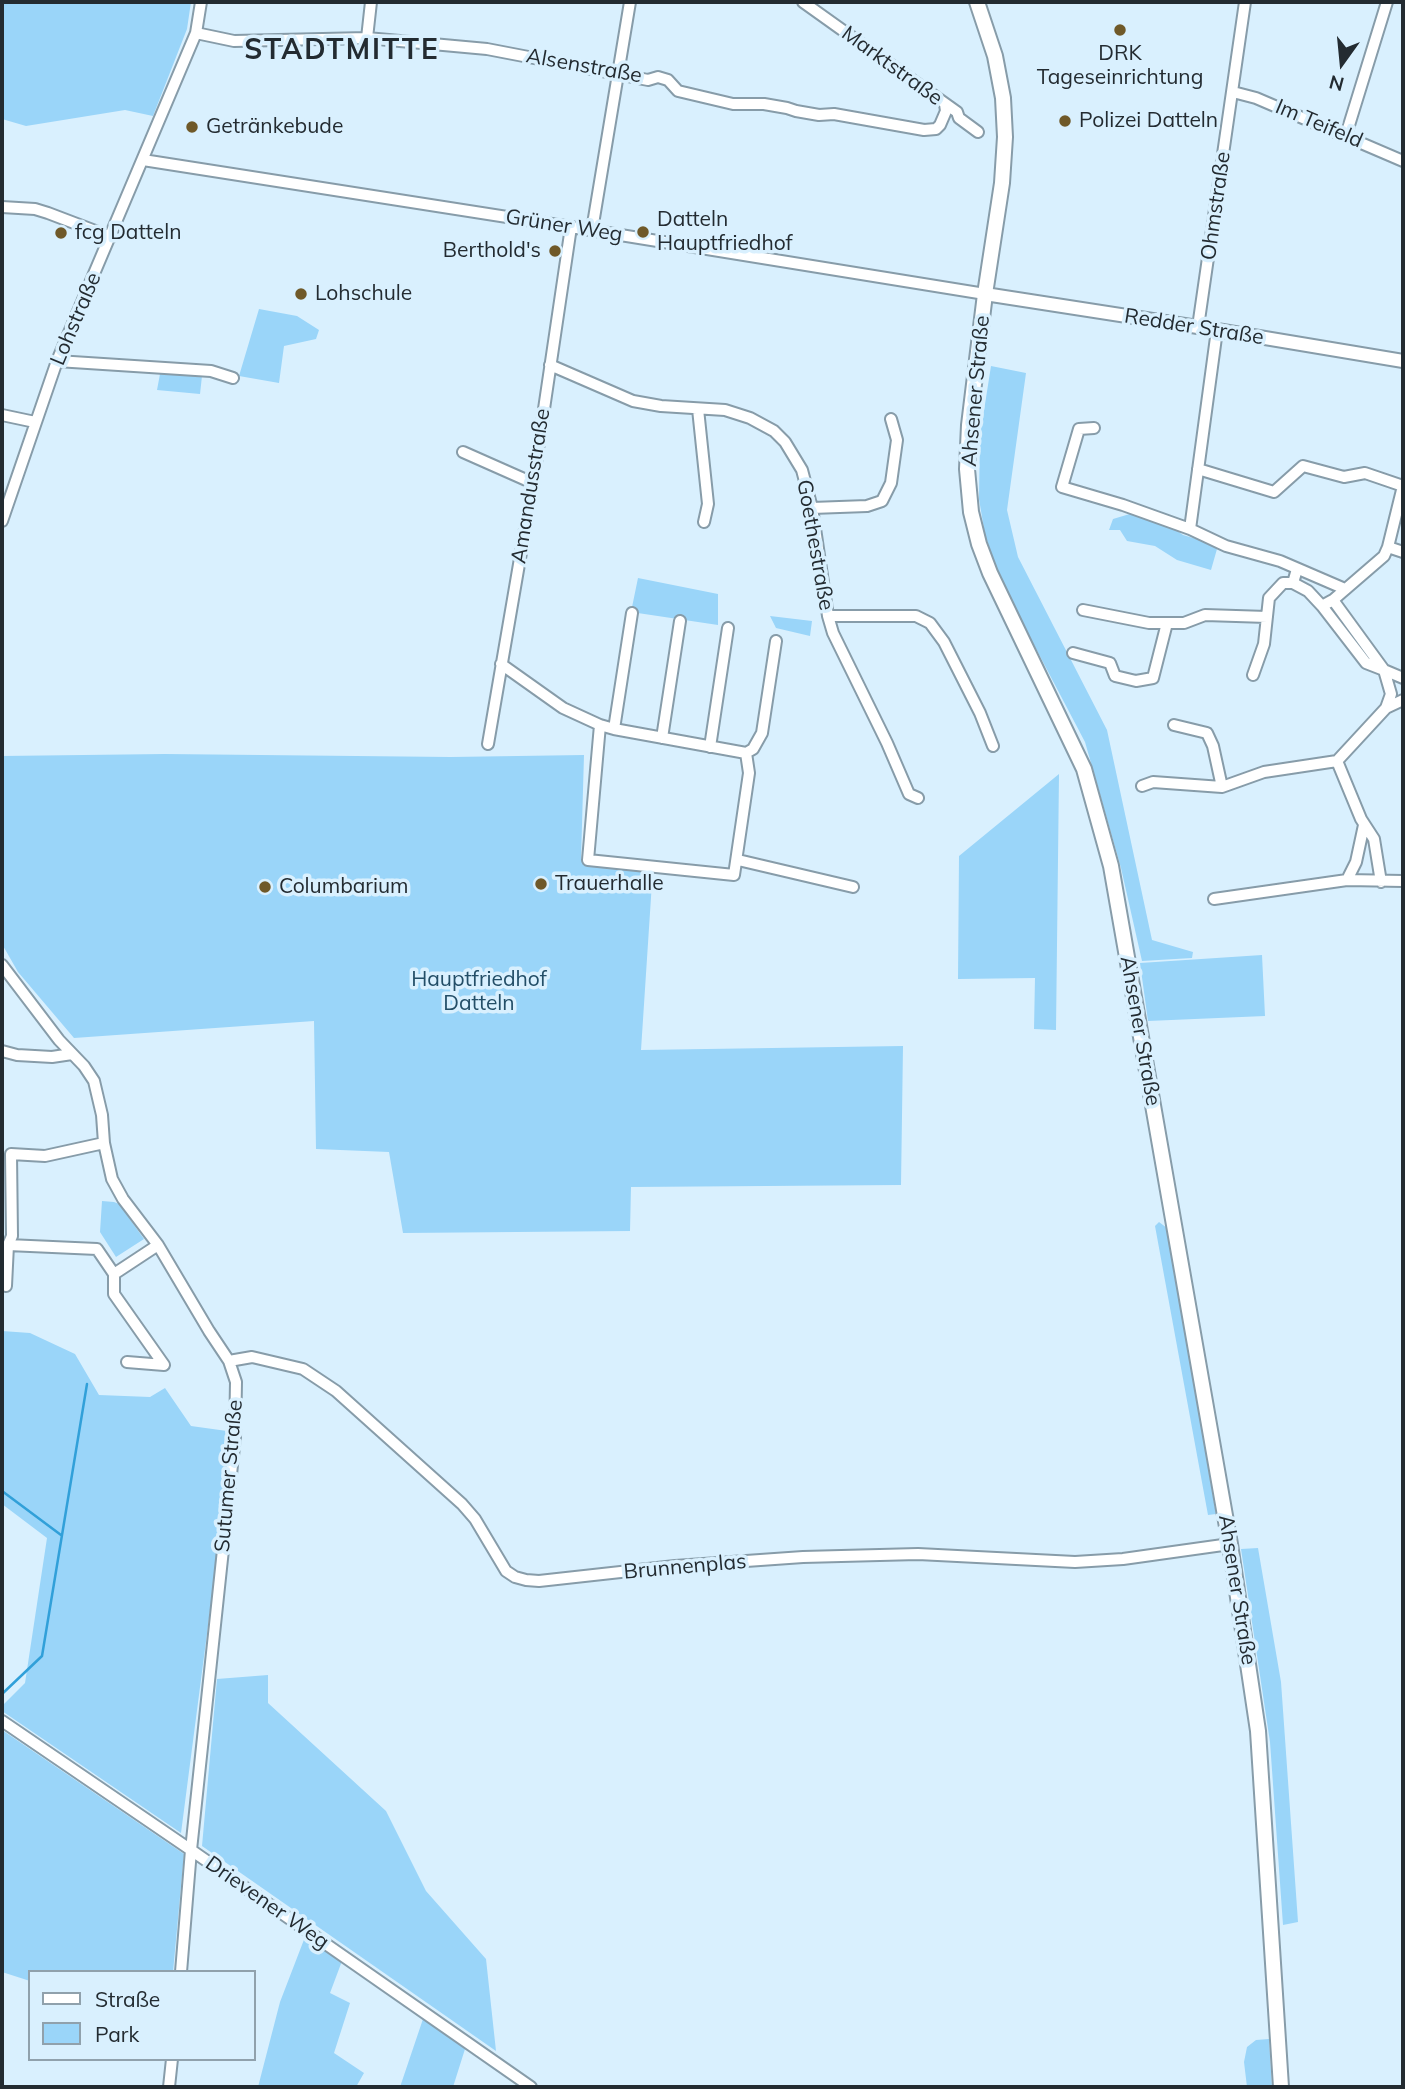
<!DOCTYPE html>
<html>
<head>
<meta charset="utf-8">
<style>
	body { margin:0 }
	#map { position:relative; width:1405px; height:2089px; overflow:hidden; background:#d9f0fe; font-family:Mulish,sans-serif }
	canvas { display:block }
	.frame { position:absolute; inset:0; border:4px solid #232b31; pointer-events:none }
	.legend { position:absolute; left:28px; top:1970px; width:228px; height:91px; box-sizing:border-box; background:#d9f0fe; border:2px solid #90a1ac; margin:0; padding:9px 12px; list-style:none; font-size:21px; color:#232b31 }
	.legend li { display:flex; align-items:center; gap:14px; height:35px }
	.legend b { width:35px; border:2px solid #90a1ac }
	.north { position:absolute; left:1307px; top:28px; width:70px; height:70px; -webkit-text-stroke:5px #d9f0fe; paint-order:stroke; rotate:195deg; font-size:19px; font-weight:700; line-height:28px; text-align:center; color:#232b31 }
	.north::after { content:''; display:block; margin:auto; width:24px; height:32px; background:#232b31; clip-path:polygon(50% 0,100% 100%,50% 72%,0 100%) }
</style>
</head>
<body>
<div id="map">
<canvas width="1405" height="2089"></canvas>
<div class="frame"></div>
<ul class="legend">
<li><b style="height:9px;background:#fff"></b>Straße</li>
<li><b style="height:19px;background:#9ad5f9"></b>Park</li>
</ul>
<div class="north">N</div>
</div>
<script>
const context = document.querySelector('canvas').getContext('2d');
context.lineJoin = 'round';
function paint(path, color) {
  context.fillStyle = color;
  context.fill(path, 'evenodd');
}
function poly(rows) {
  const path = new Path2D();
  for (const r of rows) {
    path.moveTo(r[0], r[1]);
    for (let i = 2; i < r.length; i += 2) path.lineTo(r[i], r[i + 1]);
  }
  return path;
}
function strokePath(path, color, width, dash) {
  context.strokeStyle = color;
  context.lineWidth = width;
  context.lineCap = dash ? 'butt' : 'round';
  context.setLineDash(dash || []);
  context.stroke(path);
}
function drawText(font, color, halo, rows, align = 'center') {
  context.font = font + ' Mulish,sans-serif';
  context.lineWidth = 7;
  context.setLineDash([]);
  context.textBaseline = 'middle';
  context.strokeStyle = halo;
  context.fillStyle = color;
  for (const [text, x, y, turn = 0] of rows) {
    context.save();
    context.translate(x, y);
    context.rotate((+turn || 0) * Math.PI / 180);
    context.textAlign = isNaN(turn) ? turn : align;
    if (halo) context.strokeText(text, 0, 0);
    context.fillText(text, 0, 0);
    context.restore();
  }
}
const green = poly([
	[2,2,191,2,187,29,153,116,125,110,26,126,2,119],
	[259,309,297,316,319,330,316,339,284,346,279,383,239,376],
	[991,366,1026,373,1007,510,1018,557,1107,730,1152,940,1193,952,1192,958,1142,961,1121,868,1085,742,1002,584,985,535,979,499,980,436],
	[160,374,202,376,200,394,157,390],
	[1133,513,1168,524,1183,535,1210,543,1217,549,1211,570,1177,560,1155,546,1127,541,1120,530,1109,530,1113,519],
	[638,578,718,594,718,625,631,612],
	[770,616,812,621,810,636,776,628],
	[165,754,451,757,584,755,581,859,653,867,641,1050,903,1046,901,1185,631,1187,630,1231,403,1233,389,1152,316,1149,314,1021,74,1038,18,972,2,944,2,756],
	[1059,774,1056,1030,1034,1029,1035,978,958,979,959,856],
	[1262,955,1265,1016,1148,1021,1140,963],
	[102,1201,114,1202,119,1204,144,1239,116,1257,100,1232],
	[1159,1222,1167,1228,1216,1514,1208,1515,1155,1226],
	[2,1331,30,1333,75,1354,99,1395,150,1397,165,1388,191,1426,227,1431,221,1526,181,1833,2,1711,2,1706,25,1683,47,1538,2,1504],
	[1258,1548,1281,1682,1298,1922,1283,1925,1270,1742,1241,1549],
	[268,1675,268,1703,386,1811,426,1891,486,1959,496,2051,202,1846,217,1679],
	[2,1730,184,1854,173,1972,30,1972,30,1981,2,1972],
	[305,1937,342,1961,330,1993,350,2003,334,2053,364,2073,356,2087,258,2087,280,2002],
	[423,2019,465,2049,453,2087,400,2087],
	[1269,2039,1272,2087,1247,2087,1244,2062,1247,2047,1256,2040]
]);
const stream = poly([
	[2,1491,61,1535],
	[2,1694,42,1656,87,1384]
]);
const minor = poly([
	[803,2,957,112,959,118,978,132],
	[196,33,234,41,367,38,487,49,648,80,658,77,668,80,678,91,733,104,764,104,787,108,796,111,819,115,834,114,924,130,936,129,940,125,946,111,945,104],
	[367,38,371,2],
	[1233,92,1256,98,1403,161],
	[1346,135,1387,2],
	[143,160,571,227,985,294],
	[2,207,35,209,48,213,111,237],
	[592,230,630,2],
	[1198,327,1245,2],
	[1217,330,1190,529,1226,546,1280,561,1345,589],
	[57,361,211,371,233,378],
	[550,365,633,401,661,406,725,410,750,418,774,431,785,442,802,470,812,508,828,616,833,633,887,743,909,794,918,798],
	[698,409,708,504,704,522],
	[2,415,35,422],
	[1094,428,1079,429,1062,487,1123,505,1190,529],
	[463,452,533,483],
	[1198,469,1274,492,1303,466,1344,477,1365,473,1403,486],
	[812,508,867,506,882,501,891,483,897,440,891,419],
	[2,521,57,361,196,33,201,2],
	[1388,547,1403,552],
	[1297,569,1293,583,1308,591,1322,606,1366,663,1384,670,1391,694,1386,708],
	[1333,600,1384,670,1403,678],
	[1322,606,1333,600,1384,556,1388,547,1403,486],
	[1083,610,1149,623,1184,623,1205,615,1267,617],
	[828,616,916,616,930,623,944,642,980,713,993,746],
	[1073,653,1110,663,1115,676,1136,681,1153,678,1167,623],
	[501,664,563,708,600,725,614,729,746,753,749,773,734,875,588,860,600,725],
	[1253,675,1264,644,1269,598,1283,583,1293,583],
	[1174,725,1207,733,1213,746,1222,787],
	[614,729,632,613],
	[662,738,680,621],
	[488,744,533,483,571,227],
	[710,747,728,628],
	[746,753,753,749,762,733,776,641],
	[1337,761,1361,819,1374,839,1381,882],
	[1142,786,1153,782,1222,787,1264,772,1337,761,1386,708,1403,700],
	[738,860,853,887],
	[1347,880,1356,862,1364,825],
	[1214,899,1347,880,1403,881],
	[2,965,59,1040,84,1066,94,1081,102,1115,104,1143,112,1179,123,1199,158,1245,209,1331,229,1361,236,1382,235,1437,191,1850,181,1972],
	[2,1051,17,1055,52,1057,72,1054],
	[104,1143,45,1156,11,1154,12,1236,8,1245,97,1249,114,1274,114,1294,164,1365,127,1362],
	[114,1274,158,1245],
	[6,1286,8,1245],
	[229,1361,252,1357,303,1369,336,1391,462,1504,475,1519,506,1571,515,1577,526,1580,539,1581,675,1566,803,1557,918,1554,1075,1562,1123,1559,1230,1544],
	[2,1721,191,1850,531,2087],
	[169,2087,172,2059]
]);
const tertiary = poly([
	[985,294,1217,330,1403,361]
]);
const secondary = poly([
	[977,2,995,56,1003,98,1005,137,1002,183,985,294,969,425,967,469,971,512,979,544,990,573,1084,769,1111,866,1230,1544,1258,1731,1281,2087]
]);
const markers = [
	[1120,30,7,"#6f5929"],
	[1065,121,7,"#6f5929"],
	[192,127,7,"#6f5929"],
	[643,232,7,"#6f5929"],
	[61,233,7,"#6f5929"],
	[555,251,7,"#6f5929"],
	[301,294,7,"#6f5929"],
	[541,884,7,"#6f5929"],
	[265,887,7,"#6f5929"]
];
const poiNames = [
	["DRK",1120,54,"center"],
	["Tageseinrichtung",1120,78,"center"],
	["Polizei Datteln",1079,121],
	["Getränkebude",206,127],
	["Datteln",657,220],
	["Hauptfriedhof",657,244],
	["fcg Datteln",75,233],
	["Berthold's",541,251,"right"],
	["Lohschule",315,294],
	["Trauerhalle",555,884],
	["Columbarium",279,887]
];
const streetNames = [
	["Alsenstraße",584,66,10],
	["Marktstraße",892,66,36],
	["Im Teifeld",1319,124,23],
	["Ohmstraße",1216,206,-82],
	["Grüner Weg",564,226,9],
	["Lohstraße",76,319,-67],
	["Redder Straße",1194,327,9],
	["Ahsener Straße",976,391,-85],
	["Amandusstraße",531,486,-81],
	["Goethestraße",815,545,80],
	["Ahsener Straße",1140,1031,80],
	["Sutumer Straße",229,1476,-85],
	["Brunnenplas",685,1567,-5],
	["Ahsener Straße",1237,1590,81],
	["Drievener Weg",267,1903,35]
];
const parkNames = [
	["Hauptfriedhof",479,980],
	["Datteln",479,1004]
];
const districtNames = [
	["STADTMITTE",342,51]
];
paint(green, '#9ad5f9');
strokePath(stream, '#31a0d9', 2.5);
strokePath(minor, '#879ca9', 14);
strokePath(tertiary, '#879ca9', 16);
strokePath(secondary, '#879ca9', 18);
strokePath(minor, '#fff', 10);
strokePath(tertiary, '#fff', 12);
strokePath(secondary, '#fff', 14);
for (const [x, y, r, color] of markers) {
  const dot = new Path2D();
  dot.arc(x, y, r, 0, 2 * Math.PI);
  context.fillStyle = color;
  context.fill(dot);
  strokePath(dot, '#d9f0fe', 2.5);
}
drawText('21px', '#232b31', '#d9f0fe', poiNames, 'left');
drawText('21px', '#232b31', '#d9f0fe', streetNames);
drawText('21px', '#234e67', '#d9f0fe', parkNames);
context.letterSpacing = '2px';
drawText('bold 28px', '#232b31', '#d9f0fe', districtNames);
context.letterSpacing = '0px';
</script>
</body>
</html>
